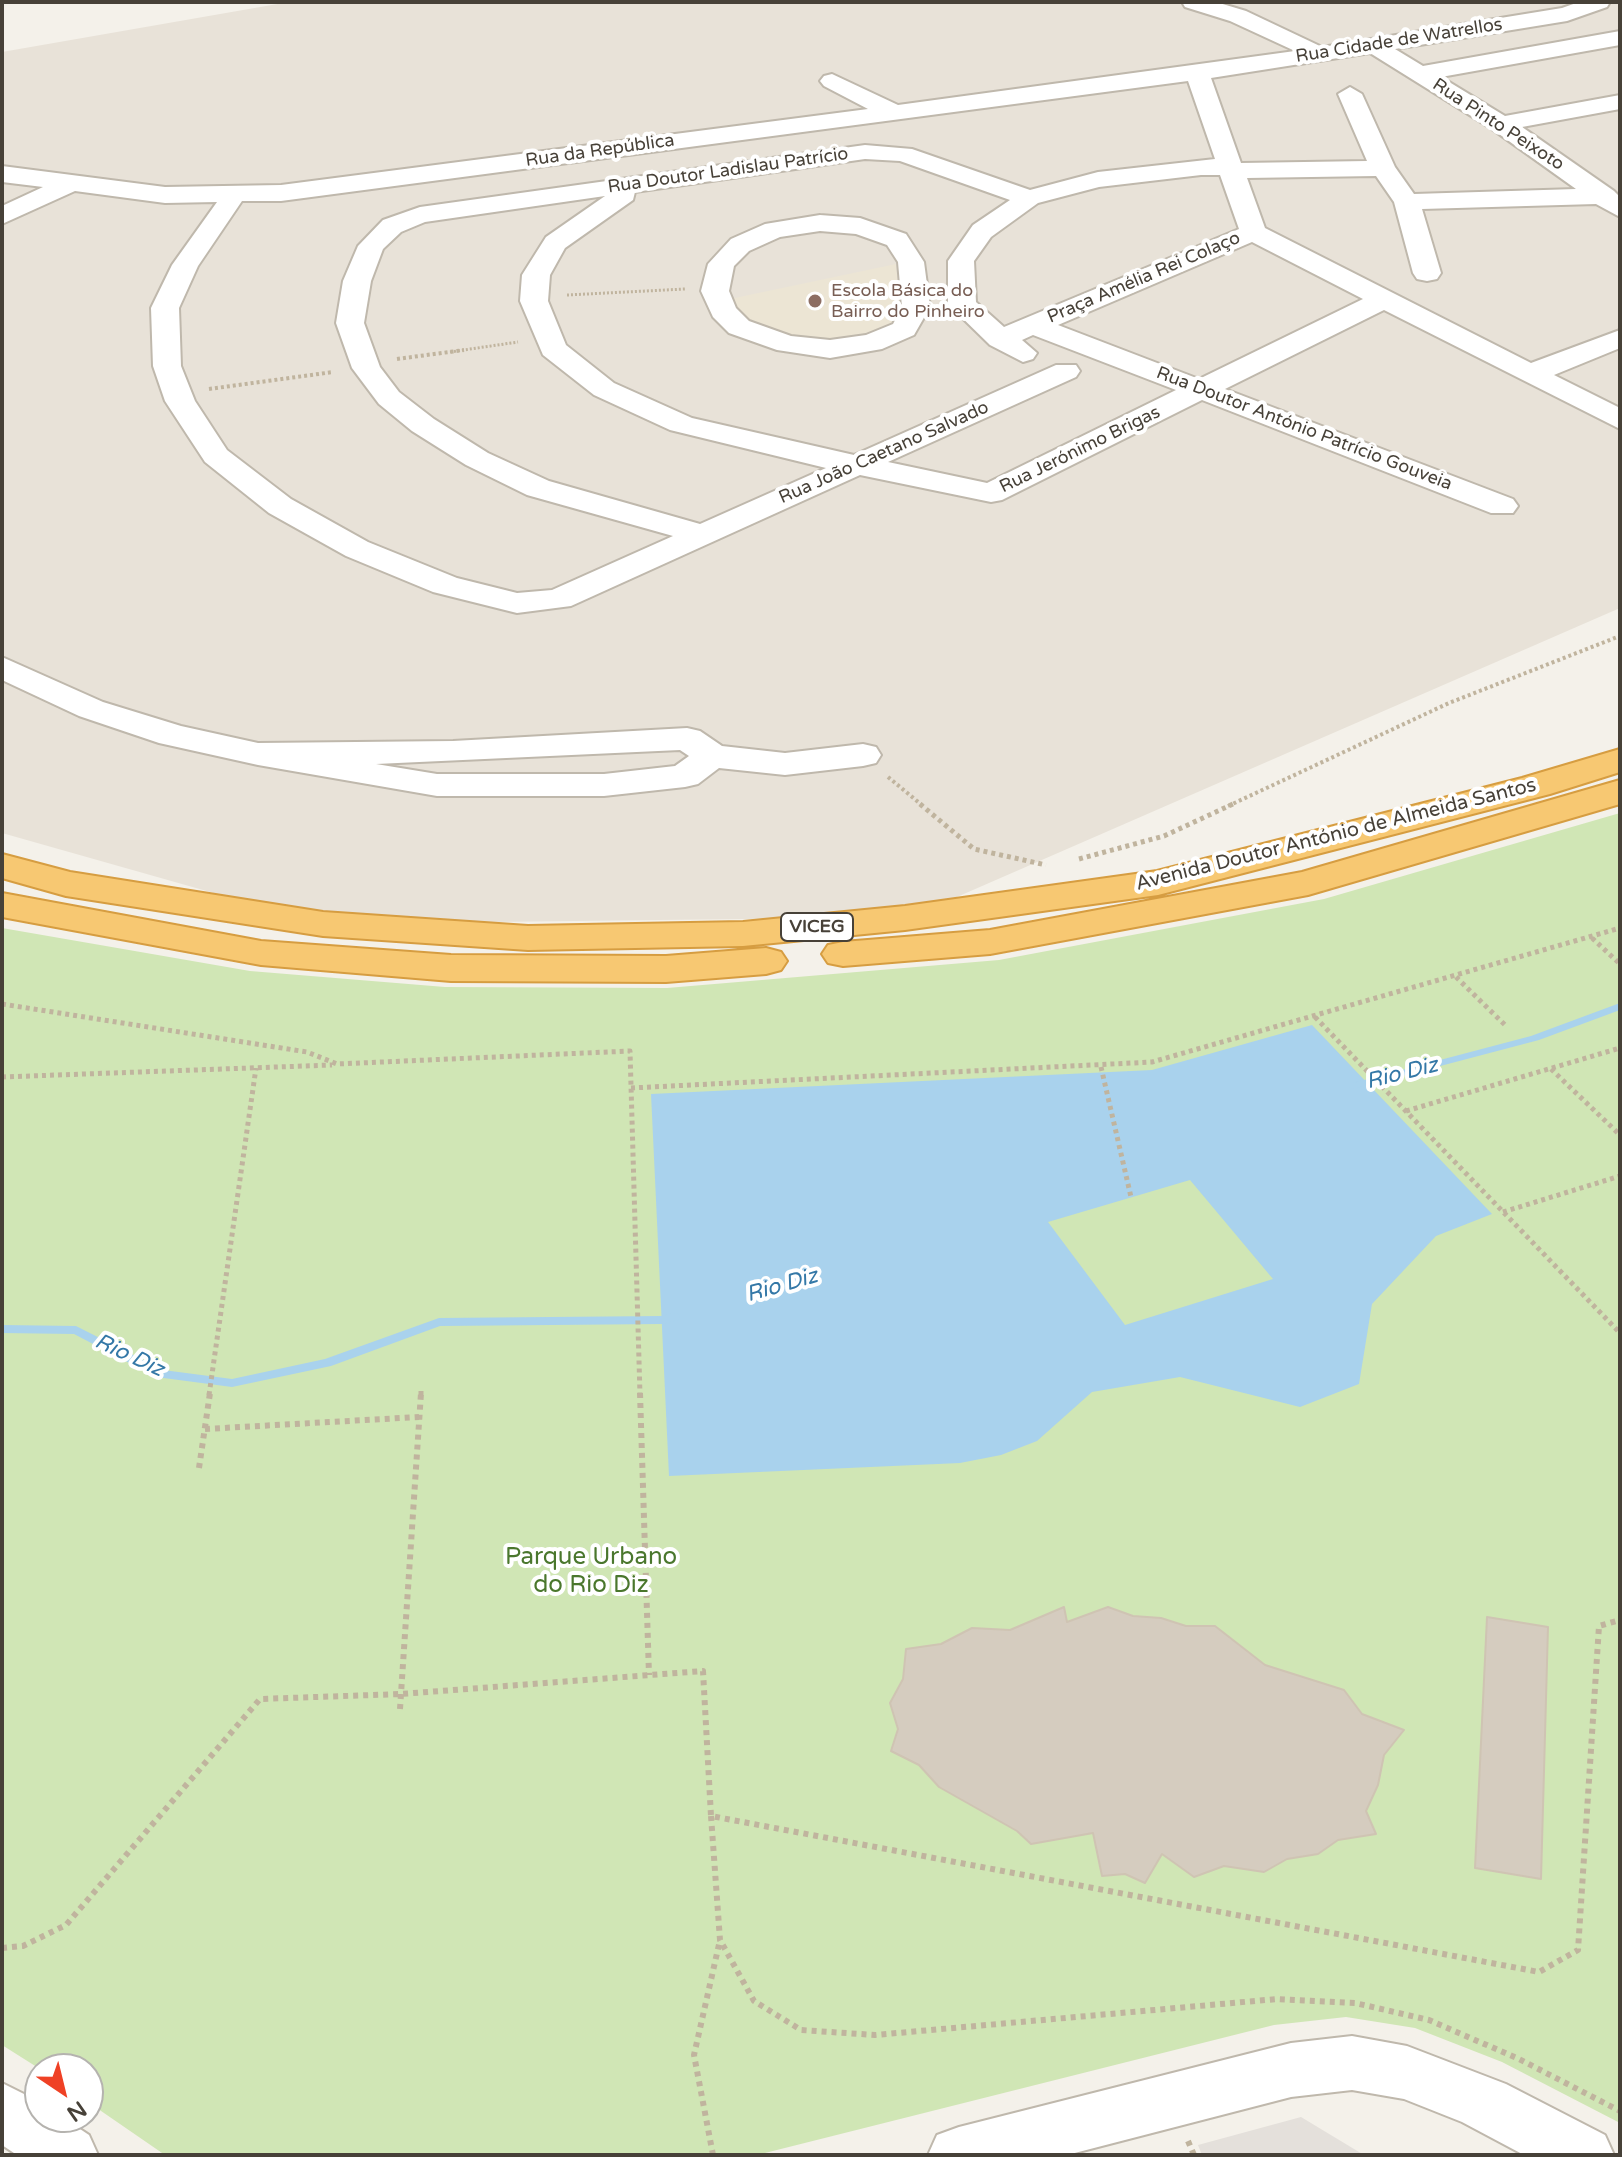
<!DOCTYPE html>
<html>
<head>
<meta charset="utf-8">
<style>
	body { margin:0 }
	#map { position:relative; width:1622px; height:2157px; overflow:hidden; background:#f4f1ea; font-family:"Varela Round",sans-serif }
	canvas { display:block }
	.frame { position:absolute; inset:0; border:4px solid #474138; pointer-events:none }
	.north { position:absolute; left:24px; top:2053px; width:80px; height:80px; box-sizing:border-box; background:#fff; border:2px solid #b5b3af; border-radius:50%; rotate:145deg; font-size:22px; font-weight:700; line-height:32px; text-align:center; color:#474138 }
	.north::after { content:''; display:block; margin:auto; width:28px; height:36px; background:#ef4125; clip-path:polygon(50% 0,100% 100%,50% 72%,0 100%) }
</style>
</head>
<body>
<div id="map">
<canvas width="1622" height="2157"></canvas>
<div class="frame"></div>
<div class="north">N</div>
</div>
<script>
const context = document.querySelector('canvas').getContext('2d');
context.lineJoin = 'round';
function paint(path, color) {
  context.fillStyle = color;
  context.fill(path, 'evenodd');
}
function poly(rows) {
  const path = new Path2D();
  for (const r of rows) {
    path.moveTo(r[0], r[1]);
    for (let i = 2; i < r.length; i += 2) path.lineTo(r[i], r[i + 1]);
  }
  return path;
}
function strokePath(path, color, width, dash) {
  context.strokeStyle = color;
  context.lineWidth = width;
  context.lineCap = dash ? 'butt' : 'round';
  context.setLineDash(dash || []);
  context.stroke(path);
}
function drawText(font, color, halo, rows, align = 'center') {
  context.font = font + ' "Varela Round",sans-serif';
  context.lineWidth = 8;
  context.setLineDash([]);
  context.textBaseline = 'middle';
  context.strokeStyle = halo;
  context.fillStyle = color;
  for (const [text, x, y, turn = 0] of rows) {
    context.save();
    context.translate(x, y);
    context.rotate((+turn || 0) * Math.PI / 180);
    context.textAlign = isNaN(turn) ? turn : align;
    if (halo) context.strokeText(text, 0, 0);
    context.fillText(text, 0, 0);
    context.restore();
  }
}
const residential = poly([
	[289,2,1620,2,1620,608,911,917,323,924,2,833,2,52]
]);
const industrial = poly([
	[1301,2117,1364,2155,1202,2155,1198,2145]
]);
const education = poly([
	[896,264,900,313,897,322,889,329,868,336,818,341,777,335,747,320,730,299]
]);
const green = poly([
	[1620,813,1620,2123,1502,2062,1415,2028,1346,2017,1274,2025,757,2155,165,2155,88,2102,88,2069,40,2069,2,2045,2,928,250,971,445,987,667,988,999,960,1324,899]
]);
const water = poly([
	[1312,1025,1492,1214,1436,1236,1372,1304,1359,1384,1300,1407,1180,1377,1092,1392,1037,1441,1001,1455,960,1463,669,1476,651,1094,1152,1070],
	[1190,1180,1273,1279,1125,1325,1048,1222]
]);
const stream = poly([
	[1620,1003,1620,1010,1539,1040,1353,1089,1347,1086,1349,1084,1531,1036,1620,1003],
	[674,1313,678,1314,680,1317,678,1320,662,1324,440,1326,331,1366,232,1387,156,1377,74,1334,2,1333,2,1325,76,1326,163,1370,232,1379,325,1359,439,1318,662,1316,674,1313]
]);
const building = poly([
	[1064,1607,1067,1622,1108,1607,1133,1616,1161,1618,1186,1626,1215,1626,1265,1665,1344,1690,1362,1714,1404,1730,1384,1755,1378,1785,1366,1811,1376,1834,1338,1840,1318,1854,1287,1859,1264,1872,1224,1866,1194,1877,1162,1854,1145,1883,1125,1874,1102,1876,1093,1833,1031,1844,1017,1831,939,1787,919,1765,891,1751,898,1729,890,1703,903,1679,906,1649,941,1644,972,1628,1010,1630,1064,1607],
	[1487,1617,1548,1627,1541,1879,1475,1868,1487,1617]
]);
const pathFar3 = poly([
	[567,295,685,289],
	[450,352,518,342]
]);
const pathFar2 = poly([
	[397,359,464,350],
	[209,389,333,372],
	[888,777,923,806],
	[1228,806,1449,703,1620,636]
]);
const pathFar1 = poly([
	[920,804,974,849,1046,865],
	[1079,859,1164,836,1233,804],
	[1592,938,1620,964],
	[1456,977,1505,1025],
	[2,1004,307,1052,337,1064,630,1051,640,1395],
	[1315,1017,1620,1333],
	[1101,1067,1131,1197],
	[1551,1069,1620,1135],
	[2,1077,332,1065],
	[631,1088,1152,1062,1620,928],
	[1406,1111,1620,1048],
	[1503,1212,1620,1176],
	[209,1395,256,1068],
	[421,1395,421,1391]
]);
const path = poly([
	[640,1393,649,1675],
	[205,1429,419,1417],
	[199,1468,210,1393],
	[400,1709,421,1393],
	[711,1816,720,1940,754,2001,801,2030,875,2035,1277,1999,1355,2003,1429,2020,1519,2059,1620,2111],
	[2,1948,23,1946,66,1925,260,1699,401,1694,703,1671,711,1816,1539,1972,1578,1950,1599,1626,1620,1620],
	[1188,2141,1194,2155],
	[713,2155,694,2055,720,1940]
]);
const minor = poly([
	[1182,2,1216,2,1246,11,1322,47,1562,8,1579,2,1610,2,1607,7,1567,21,1395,49,1423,66,1620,31,1620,45,1441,77,1505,116,1620,95,1620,109,1522,127,1614,191,1620,197,1620,217,1596,204,1422,209,1441,273,1437,279,1427,281,1417,279,1413,273,1394,202,1376,176,1247,178,1265,228,1531,363,1620,330,1620,348,1554,375,1620,408,1620,429,1384,310,1225,389,1513,499,1518,506,1513,513,1491,513,1202,400,1002,500,991,502,860,475,571,606,517,613,433,592,346,556,269,513,205,462,165,401,153,366,151,308,172,265,217,202,165,203,75,191,2,224,2,206,43,187,2,182,2,166,165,187,281,185,868,109,824,86,820,81,824,76,832,74,898,105,1295,51,1230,21,1185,7,1182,2],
	[1370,53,1492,129,1576,189,1414,194,1395,167,1362,94,1350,87,1338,94,1367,161,1241,163,1211,78,1370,53],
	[1188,81,1215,159,1098,172,1030,190,912,149,865,145,420,207,383,220,358,246,343,281,336,323,352,368,379,404,412,431,466,465,527,495,673,536,552,590,517,593,457,578,368,542,291,499,227,450,195,401,181,366,179,308,198,266,242,201,281,201,1188,81],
	[865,159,900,161,1010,200,973,225,948,261,948,304,990,345,1023,362,1033,359,1037,353,1022,340,1033,335,1176,390,987,483,888,462,1076,377,1080,371,1076,365,1056,365,854,455,692,418,614,383,566,345,548,301,550,275,565,248,633,200,635,192,865,159],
	[1201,175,1220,175,1239,229,1004,327,976,302,974,261,991,237,1038,203,1099,187,1201,175],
	[605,196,546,237,522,275,520,301,543,355,594,395,670,430,826,468,700,524,549,481,488,453,434,419,399,392,380,367,364,323,371,281,383,249,401,232,425,222,605,196],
	[1252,242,1363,299,1199,379,1058,325,1252,242],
	[820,215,860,218,906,234,924,262,930,307,914,335,882,349,830,358,777,350,729,333,713,317,701,291,708,264,731,239,765,224,820,215],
	[820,231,856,234,887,245,898,262,902,307,893,324,866,335,830,340,791,336,749,321,736,308,729,291,734,266,749,251,780,237,820,231],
	[2,657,103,702,181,726,258,743,453,741,687,728,700,731,722,746,785,753,863,744,876,747,881,755,876,763,863,766,785,775,719,768,698,784,685,787,604,796,437,796,258,765,159,743,79,716,2,680,2,657],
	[680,750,689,756,675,766,604,774,437,774,376,764,680,750],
	[1352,2036,1407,2046,1506,2084,1605,2135,1614,2155,1524,2155,1462,2122,1404,2099,1352,2090,1291,2097,1067,2155,928,2155,937,2135,959,2127,1291,2043,1352,2036],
	[2,2083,40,2102,40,2117,62,2117,89,2135,98,2155,17,2155,2,2145,2,2083]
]);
const highway = poly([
	[1620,749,1620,772,1550,794,1158,895,905,930,743,946,528,950,323,936,66,896,2,878,2,854,70,872,323,912,528,926,743,922,905,906,1157,871,1522,778,1620,749],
	[1620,780,1620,804,1308,895,990,954,843,966,828,963,822,954,828,945,843,942,990,930,1302,872,1620,780],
	[2,893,261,941,451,955,666,956,766,948,781,952,787,961,781,970,766,974,666,982,451,981,261,965,2,917,2,893]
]);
const markers = [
	[815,301,8,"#8d6e63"]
];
const farStreetnames = [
	["Rua Cidade de Watrellos",1399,41,-9],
	["Rua Pinto Peixoto",1498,125,33],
	["Rua da República",600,151,-8],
	["Rua Doutor Ladislau Patrício",728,171,-8],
	["Praça Amélia Rei Colaço",1144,278,-23],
	["Rua Doutor António Patrício Gouveia",1304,429,21],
	["Rua Jerónimo Brigas",1080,450,-26],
	["Rua João Caetano Salvado",884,453,-24]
];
const farEducationnames = [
	["Escola Básica do",831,291],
	["Bairro do Pinheiro",831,312]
];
const shields = [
	[817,927,72]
];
const shieldNames = [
	["VICEG",817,927]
];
const streetNames = [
	["Avenida Doutor António de Almeida Santos",1336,835,-14]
];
const waterNames = [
	["Rio Diz",1402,1074,-14],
	["Rio Diz",782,1286,-16],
	["Rio Diz",129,1356,25]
];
const nearParknames = [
	["Parque Urbano",591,1558],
	["do Rio Diz",591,1586]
];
paint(residential, '#e8e2d8');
paint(industrial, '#e4e0db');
paint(education, '#ece5d4');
paint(green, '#d0e6b5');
paint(water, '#a9d2ed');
paint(stream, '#a9d2ed');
paint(building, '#d5ccbf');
strokePath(building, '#cfc4b3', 2);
strokePath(minor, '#bfb8ac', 4);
strokePath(highway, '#d69d41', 4);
strokePath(pathFar3, '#c0b49e', 3, [2, 2]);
strokePath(pathFar2, '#c0b49e', 4, [3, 3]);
strokePath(pathFar1, '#c0b49e', 5, [4, 4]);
strokePath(path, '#c0b49e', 6, [5, 5]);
paint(minor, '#fff');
paint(highway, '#f7c872');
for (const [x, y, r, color] of markers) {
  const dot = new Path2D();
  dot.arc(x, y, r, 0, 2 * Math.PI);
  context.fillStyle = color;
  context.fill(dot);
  strokePath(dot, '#fff', 3);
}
drawText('18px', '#474138', '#fff', farStreetnames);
drawText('18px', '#785e54', '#fff', farEducationnames, 'left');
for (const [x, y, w] of shields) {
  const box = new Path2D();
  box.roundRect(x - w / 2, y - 14, w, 28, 6);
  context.fillStyle = '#fff';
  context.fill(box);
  strokePath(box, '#474138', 2);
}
drawText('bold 18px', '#474138', null, shieldNames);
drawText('20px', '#474138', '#fff', streetNames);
drawText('italic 22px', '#3478a7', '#fff', waterNames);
drawText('24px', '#4a772d', '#fff', nearParknames);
</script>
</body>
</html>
